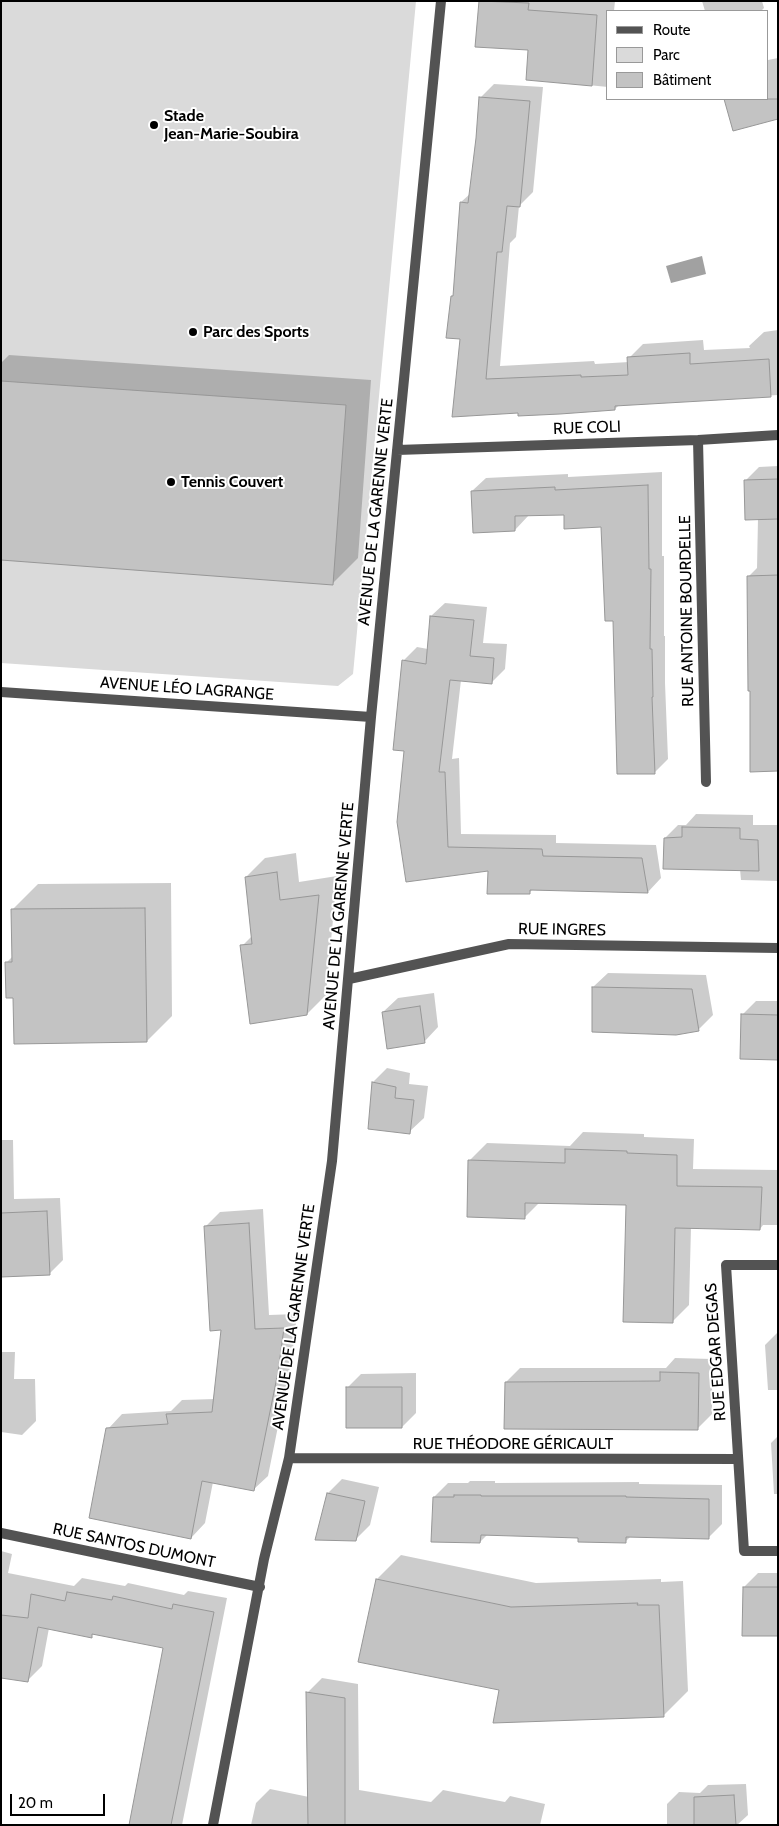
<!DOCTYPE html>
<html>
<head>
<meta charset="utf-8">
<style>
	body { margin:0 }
	#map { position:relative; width:779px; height:1826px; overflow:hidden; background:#fff; font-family:Cabin,sans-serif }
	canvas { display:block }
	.frame { position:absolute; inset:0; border:2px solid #000; pointer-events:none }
	.legend { position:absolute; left:606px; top:10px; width:162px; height:90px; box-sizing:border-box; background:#fff; border:1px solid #999; margin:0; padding:6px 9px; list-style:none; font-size:15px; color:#000 }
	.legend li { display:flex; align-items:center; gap:10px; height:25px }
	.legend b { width:25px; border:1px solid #999 }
	.scale { position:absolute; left:10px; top:1794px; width:95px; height:22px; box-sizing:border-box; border:2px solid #000; border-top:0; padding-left:6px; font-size:15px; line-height:18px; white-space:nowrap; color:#000; -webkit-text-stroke:4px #fff; paint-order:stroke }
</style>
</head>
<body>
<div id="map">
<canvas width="779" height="1826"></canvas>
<div class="frame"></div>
<ul class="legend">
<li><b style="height:6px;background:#535353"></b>Route</li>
<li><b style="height:14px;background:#dadada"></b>Parc</li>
<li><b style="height:14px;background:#c3c3c3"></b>Bâtiment</li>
</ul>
<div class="scale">20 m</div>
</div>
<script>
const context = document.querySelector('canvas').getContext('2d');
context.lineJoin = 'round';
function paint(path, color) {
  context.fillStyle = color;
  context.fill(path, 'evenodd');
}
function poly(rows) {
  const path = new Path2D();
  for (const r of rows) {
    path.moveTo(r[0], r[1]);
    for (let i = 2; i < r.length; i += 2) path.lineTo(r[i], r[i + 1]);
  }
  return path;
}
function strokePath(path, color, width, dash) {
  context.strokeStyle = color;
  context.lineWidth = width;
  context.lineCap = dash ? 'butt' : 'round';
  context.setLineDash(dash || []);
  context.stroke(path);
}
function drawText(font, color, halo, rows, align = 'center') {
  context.font = font + ' Cabin,sans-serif';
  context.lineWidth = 4;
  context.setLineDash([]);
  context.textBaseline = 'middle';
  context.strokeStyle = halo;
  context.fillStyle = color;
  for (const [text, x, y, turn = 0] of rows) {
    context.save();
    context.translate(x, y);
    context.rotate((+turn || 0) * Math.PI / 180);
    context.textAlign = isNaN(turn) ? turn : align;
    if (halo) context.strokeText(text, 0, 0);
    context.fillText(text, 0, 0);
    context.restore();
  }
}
const green = poly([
	[1,1,416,1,353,674,338,686,1,663]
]);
const water = poly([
	[702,256,706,274,671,283,666,266]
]);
const shadow = poly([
	[481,1,615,1,614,11,608,11,608,87,527,79,530,49],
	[702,1,762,1,764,8,761,11,705,11],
	[778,58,778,117,734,129,725,99,768,99,768,60],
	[494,84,543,87,533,192,519,206,516,237,510,243,500,366,594,361,595,364,629,362,629,358,643,344,703,340,704,350,750,348,749,346,764,332,778,330,778,395,619,405,615,409,454,415,461,337,452,296,455,293,461,202,471,193,480,98],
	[9,355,371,380,358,558,332,584,1,558,1,363],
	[778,466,778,770,751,690,748,577,757,568,758,518,745,481,759,467],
	[662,472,662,556,664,556,664,636,665,636,665,683,668,759,654,773,614,620,602,526,565,514,529,515,515,530,472,491,486,478,568,474,568,477],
	[445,603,487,607,483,643,507,644,505,669,491,683,461,680,452,759,459,758,461,834,556,835,556,843,656,845,661,878,648,892,533,889,530,892,489,870,407,880,403,661,417,647,428,649,431,616],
	[696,814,753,815,753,825,778,825,778,881,741,880,740,869,665,838,678,825,686,825],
	[296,853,299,882,337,876,326,995,307,1014,242,946,253,935,246,877,265,858],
	[171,883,172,1016,147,1041,14,997,7,962,13,956,12,910,38,884],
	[608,973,706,975,713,1015,699,1029,593,987],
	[434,993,438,1027,424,1042,383,1012,398,998],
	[756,1001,778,1001,778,1059,742,1015],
	[387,1068,410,1073,409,1084,428,1086,424,1118,409,1132,369,1128,373,1082],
	[583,1132,644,1134,644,1137,694,1139,693,1169,778,1170,778,1225,763,1225,760,1229,691,1227,689,1305,672,1322,627,1204,540,1202,524,1218,470,1160,487,1143,570,1146],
	[1,1140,13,1140,14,1199,60,1198,63,1260,49,1274,1,1276],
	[263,1209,269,1315,297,1314,292,1357,268,1476,253,1490,213,1482,205,1523,191,1538,108,1429,122,1414,171,1411,182,1400,215,1399,223,1329,205,1227,220,1212],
	[778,1332,778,1390,768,1390,765,1345],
	[1,1352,15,1352,14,1379,35,1379,36,1421,22,1435,1,1432],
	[675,1358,712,1359,712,1414,697,1429,506,1382,520,1368,666,1368],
	[416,1373,416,1413,402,1427,347,1388,361,1374],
	[778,1436,778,1494,774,1494,771,1443],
	[342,1479,379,1487,370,1525,355,1540,328,1493],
	[470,1481,495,1481,495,1483,639,1482,639,1484,722,1485,722,1524,708,1538,631,1536,626,1541,579,1536,488,1534,480,1542,434,1497,448,1483,468,1483],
	[1,1551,12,1554,8,1573,74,1586,82,1578,125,1586,128,1583,184,1595,188,1591,227,1598,182,1825,130,1825,164,1647,94,1633,91,1636,49,1628,42,1666,28,1680,1,1677],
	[401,1555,536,1583,661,1579,661,1582,683,1581,688,1691,663,1716,500,1690,377,1579],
	[758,1573,778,1573,778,1635,744,1587],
	[322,1678,358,1684,359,1790,431,1802,443,1790,505,1802,510,1796,545,1804,540,1825,251,1825,256,1803,270,1789,309,1797,308,1692],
	[746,1784,748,1815,737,1825,667,1825,667,1804,679,1792,700,1793,708,1785]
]);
const building = poly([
	[479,1,529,3,528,10,597,15,592,86,526,80,528,50,475,47,479,1],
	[479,97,530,101,520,207,507,206,502,252,497,252,486,379,581,375,581,377,628,375,627,357,690,353,690,364,769,359,771,397,615,406,615,410,560,414,518,416,518,413,452,417,460,339,446,338,451,296,453,296,460,202,468,203,476,138,479,97],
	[724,99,778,99,778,119,733,131,724,99],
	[1,381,346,405,333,585,1,560,1,381],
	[778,479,778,519,745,520,744,480,778,479],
	[648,485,649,569,651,569,650,649,652,649,653,697,652,697,655,774,617,774,613,621,605,621,601,527,564,529,564,515,515,516,515,531,473,533,471,491,555,487,555,490,648,485],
	[778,575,778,771,750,772,750,691,748,691,747,576,778,575],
	[430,616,474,620,470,656,494,658,492,684,450,680,439,772,445,772,448,847,542,849,543,856,642,858,648,893,530,890,530,894,487,894,488,871,406,882,397,822,404,751,393,750,402,660,426,664,430,616],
	[682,827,740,828,740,839,758,840,759,871,663,869,664,838,682,837,682,827],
	[277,872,280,900,319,895,307,1015,250,1024,240,945,252,944,245,877,277,872],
	[145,908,147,1042,14,1044,13,998,6,998,5,962,12,962,11,909,145,908],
	[592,987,692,989,699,1031,676,1035,592,1032,592,987],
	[420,1006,425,1043,387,1049,382,1012,420,1006],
	[741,1014,778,1015,778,1060,740,1059,741,1014],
	[372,1082,396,1087,395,1098,414,1100,410,1134,368,1129,372,1082],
	[565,1149,627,1151,627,1153,677,1155,677,1186,762,1187,760,1230,675,1228,673,1323,623,1322,626,1205,525,1203,525,1219,467,1217,468,1160,565,1163,565,1149],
	[47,1211,50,1275,1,1277,1,1213,47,1211],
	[249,1223,255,1329,284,1328,278,1372,254,1491,202,1481,191,1539,89,1518,106,1428,168,1424,166,1414,212,1412,221,1330,210,1331,204,1226,249,1223],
	[660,1372,699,1373,698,1430,504,1429,505,1382,660,1381,660,1372],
	[346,1387,402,1387,402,1428,346,1428,346,1387],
	[327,1493,365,1501,356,1541,315,1540,327,1493],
	[454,1495,481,1495,481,1496,626,1496,626,1497,709,1499,709,1539,626,1537,626,1543,578,1542,578,1538,481,1535,480,1543,431,1542,433,1497,454,1497,454,1495],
	[376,1579,511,1607,638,1603,637,1605,659,1605,664,1717,493,1723,499,1690,358,1662,376,1579],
	[743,1587,778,1587,778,1636,742,1636,743,1587],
	[67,1592,112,1600,113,1596,172,1609,173,1604,214,1612,171,1825,129,1825,163,1648,92,1634,92,1638,38,1627,28,1682,1,1678,1,1615,28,1618,31,1594,65,1601,67,1592],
	[306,1692,345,1698,345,1825,308,1825,306,1692],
	[734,1795,736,1825,694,1825,694,1797,734,1795]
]);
const minor = poly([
	[698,440,706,782],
	[397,450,698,440,778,435],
	[1,692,371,717],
	[349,979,509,944,778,948],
	[778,1265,726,1265,744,1551,778,1551],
	[289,1458,738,1459],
	[1,1533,260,1587],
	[213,1825,264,1559,289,1458,332,1161,371,717,441,1]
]);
const markers = [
	[154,125,5,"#000"],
	[193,332,5,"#000"],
	[171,482,5,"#000"]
];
const poiNames = [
	["Stade",164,116],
	["Jean-Marie-Soubira",164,134],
	["Parc des Sports",203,332],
	["Tennis Couvert",181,482]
];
const streetNames = [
	["RUE COLI",587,428,-2],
	["AVENUE DE LA GARENNE VERTE",376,512,-84],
	["RUE ANTOINE BOURDELLE",687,611,-91],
	["AVENUE LÉO LAGRANGE",187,689,4],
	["AVENUE DE LA GARENNE VERTE",339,916,-85],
	["RUE INGRES",562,930,1],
	["AVENUE DE LA GARENNE VERTE",294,1317,-82],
	["RUE EDGAR DEGAS",716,1352,-94],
	["RUE THÉODORE GÉRICAULT",513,1444],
	["RUE SANTOS DUMONT",134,1546,12]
];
paint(green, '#dadada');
paint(water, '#a1a1a1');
paint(shadow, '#0003');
paint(building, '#c3c3c3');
strokePath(building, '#979797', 1);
strokePath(minor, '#535353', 10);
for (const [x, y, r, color] of markers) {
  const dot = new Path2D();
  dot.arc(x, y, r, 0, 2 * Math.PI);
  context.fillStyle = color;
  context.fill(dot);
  strokePath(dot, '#fff', 2);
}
drawText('bold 16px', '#000', '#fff', poiNames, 'left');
drawText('16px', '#000', '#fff', streetNames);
</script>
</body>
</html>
